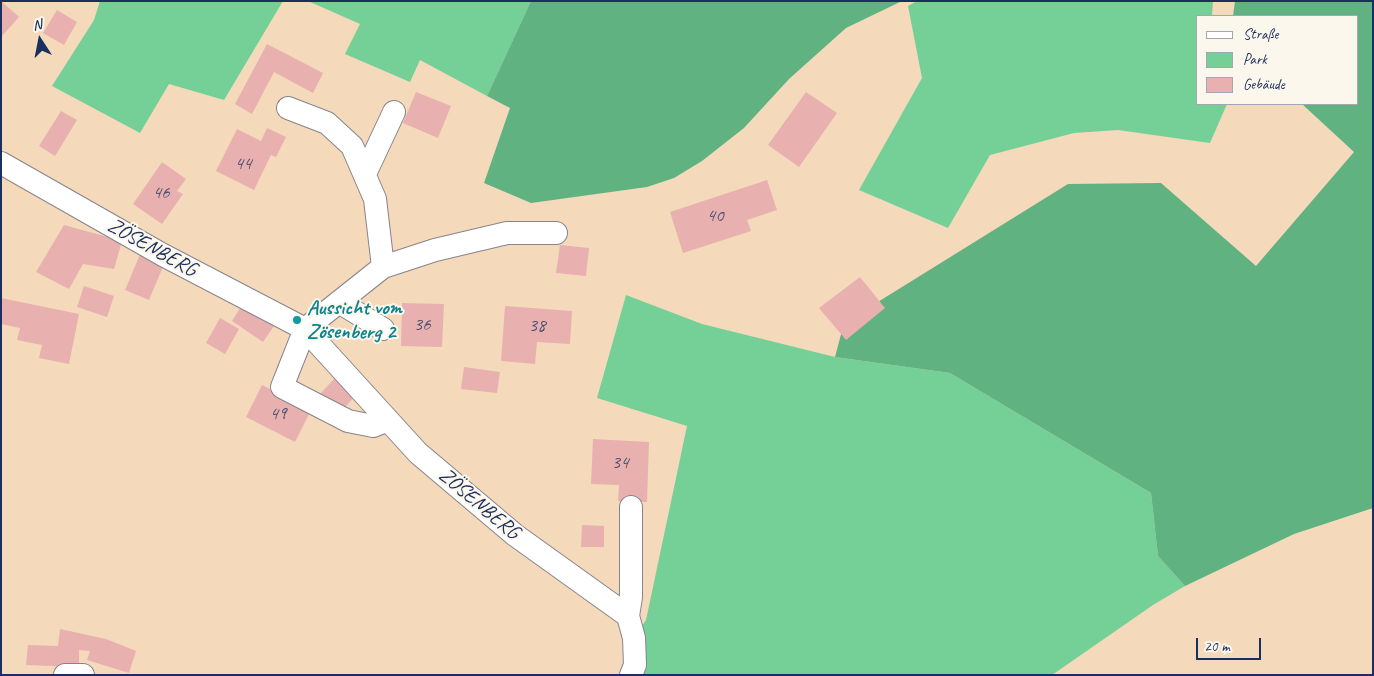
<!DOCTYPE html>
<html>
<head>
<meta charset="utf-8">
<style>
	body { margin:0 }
	#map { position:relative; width:1374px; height:676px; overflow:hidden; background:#f4d9bb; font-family:Caveat,sans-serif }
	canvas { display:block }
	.frame { position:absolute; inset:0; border:2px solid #1b2f5e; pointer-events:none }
	.legend { position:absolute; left:1196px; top:15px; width:162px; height:90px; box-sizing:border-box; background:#fbf7ec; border:1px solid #a1a7b3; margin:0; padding:6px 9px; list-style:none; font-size:15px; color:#1b2f5e }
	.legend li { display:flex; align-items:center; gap:10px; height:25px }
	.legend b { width:25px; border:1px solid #a1a7b3 }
	.north { position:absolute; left:15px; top:15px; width:50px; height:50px; -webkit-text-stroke:4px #fbf7ec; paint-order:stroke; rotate:349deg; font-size:14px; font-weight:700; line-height:20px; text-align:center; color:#1b2f5e }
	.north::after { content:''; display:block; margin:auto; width:18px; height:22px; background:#1b2f5e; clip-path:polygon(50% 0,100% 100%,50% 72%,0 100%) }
	.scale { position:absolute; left:1196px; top:638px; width:65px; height:22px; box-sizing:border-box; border:2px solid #1b2f5e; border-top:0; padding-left:6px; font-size:15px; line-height:18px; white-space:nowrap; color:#1b2f5e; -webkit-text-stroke:4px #fbf7ec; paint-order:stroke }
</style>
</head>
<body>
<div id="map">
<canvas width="1374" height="676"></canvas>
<div class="frame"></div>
<ul class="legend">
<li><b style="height:6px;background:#fff"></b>Straße</li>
<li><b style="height:14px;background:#75d097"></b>Park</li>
<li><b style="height:14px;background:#e8b1af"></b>Gebäude</li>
</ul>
<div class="north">N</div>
<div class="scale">20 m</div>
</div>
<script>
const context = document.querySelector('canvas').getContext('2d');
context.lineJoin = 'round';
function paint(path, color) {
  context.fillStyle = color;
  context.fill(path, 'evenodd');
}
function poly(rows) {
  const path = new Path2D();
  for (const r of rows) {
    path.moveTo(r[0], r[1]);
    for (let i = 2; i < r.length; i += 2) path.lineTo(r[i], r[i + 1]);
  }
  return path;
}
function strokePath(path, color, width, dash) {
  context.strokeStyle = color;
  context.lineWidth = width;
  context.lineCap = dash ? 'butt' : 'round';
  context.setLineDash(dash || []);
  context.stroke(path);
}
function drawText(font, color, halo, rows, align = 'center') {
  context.font = font + ' Caveat,sans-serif';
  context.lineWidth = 4;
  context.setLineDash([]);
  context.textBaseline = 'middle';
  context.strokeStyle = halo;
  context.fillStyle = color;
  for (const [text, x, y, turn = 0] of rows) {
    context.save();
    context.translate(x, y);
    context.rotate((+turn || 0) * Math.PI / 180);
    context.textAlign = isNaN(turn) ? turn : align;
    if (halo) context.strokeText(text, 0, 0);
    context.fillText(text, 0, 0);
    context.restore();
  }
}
const green = poly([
	[100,1,283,1,224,100,169,84,140,133,52,86,94,20],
	[308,1,531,1,487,96,420,60,410,82,345,54,360,24],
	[917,1,1213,1,1212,16,1198,16,1198,104,1227,104,1210,143,1118,130,1074,133,990,155,948,228,859,190,922,78,908,6],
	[626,295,702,324,835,357,950,373,1151,493,1158,556,1185,586,1153,605,1052,675,631,675,634,638,646,620,687,426,597,398]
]);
const forest = poly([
	[531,1,902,1,846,28,789,79,744,128,702,161,674,178,647,187,531,203,484,183,510,108,487,96],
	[1235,1,1373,1,1373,508,1294,534,1185,586,1158,556,1151,493,950,373,835,357,844,323,1068,184,1161,183,1256,266,1354,152,1302,104,1358,104,1358,16,1233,16]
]);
const building = poly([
	[1,1,19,17,1,37],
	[57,10,77,22,64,45,43,33],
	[267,44,323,73,313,93,274,72,252,114,235,104],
	[416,92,451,106,438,138,403,123],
	[806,92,837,113,799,167,768,145],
	[61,111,77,120,55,156,39,146],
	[267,128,286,137,276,157,271,155,254,190,216,171,237,129,261,141],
	[162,162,186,179,177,191,183,194,162,224,133,204],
	[767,180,777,210,747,220,751,231,683,253,670,212],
	[64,225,122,241,114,269,83,264,69,289,36,272],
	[560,245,589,248,586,276,556,273],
	[141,252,165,262,149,300,125,290],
	[860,277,885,308,846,340,819,308],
	[84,286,114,296,107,317,77,307],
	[1,298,79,314,69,364,39,358,42,345,17,340,20,328,1,324],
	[244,302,276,323,263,342,232,321],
	[402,303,444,304,442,347,401,346],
	[505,306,572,311,570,344,537,342,535,364,501,361],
	[220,318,239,329,225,354,206,343],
	[464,367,500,372,497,393,461,389],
	[335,378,355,396,340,413,320,394],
	[262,385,311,410,295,442,246,417],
	[593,439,649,442,647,502,618,501,619,485,591,484],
	[582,525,604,526,604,547,581,547],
	[60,629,106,639,136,651,129,673,87,660,90,651,79,650,79,667,26,665,28,645,58,646]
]);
const minor = poly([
	[288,108,327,123,352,146,375,199,383,267],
	[1,163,163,255,305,329,418,453,515,535,628,616,634,638,635,665,631,675],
	[365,174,394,112],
	[339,302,383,329],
	[388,420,373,426,348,421,282,387,305,329,383,267,435,250,507,233,556,233],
	[628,616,631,597,631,507],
	[65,675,83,675]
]);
const markers = [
	[297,320,5,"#0f9aa8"]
];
const numberNames = [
	["44",243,164],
	["46",161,193],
	["40",715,216],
	["36",422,325],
	["38",537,326],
	["49",278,414],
	["34",620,463]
];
const streetNames = [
	["ZÖSENBERG",152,248,29],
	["ZÖSENBERG",479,504,40]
];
const cultureNames = [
	["Aussicht vom",307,308],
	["Zösenberg 2",307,332]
];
paint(green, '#75d097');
paint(forest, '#60b280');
paint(building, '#e8b1af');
strokePath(minor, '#88848c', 24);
strokePath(minor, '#fff', 22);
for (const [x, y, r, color] of markers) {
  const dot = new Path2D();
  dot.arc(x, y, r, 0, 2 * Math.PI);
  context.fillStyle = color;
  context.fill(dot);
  strokePath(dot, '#fbf7ec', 2);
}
drawText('19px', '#4e5072', null, numberNames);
drawText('21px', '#1b2f5e', '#fbf7ec', streetNames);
drawText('bold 21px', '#0d838f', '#fbf7ec', cultureNames, 'left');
</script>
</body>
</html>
